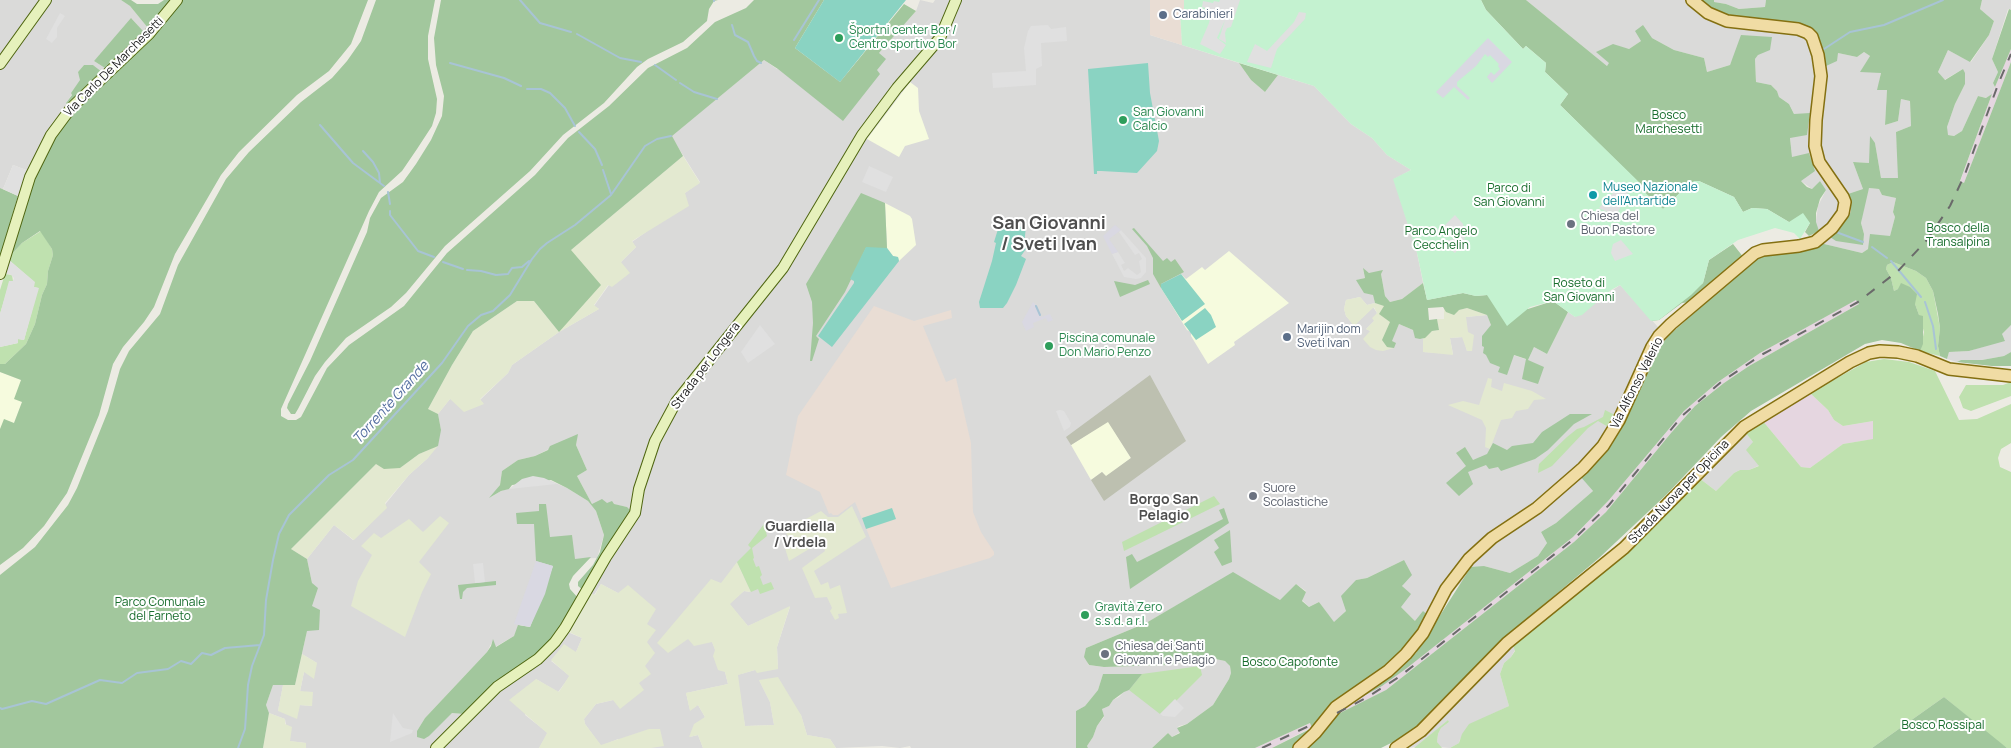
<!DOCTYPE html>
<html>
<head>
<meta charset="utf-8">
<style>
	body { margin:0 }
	canvas { display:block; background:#ecebe3 }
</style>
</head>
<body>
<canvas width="2011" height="748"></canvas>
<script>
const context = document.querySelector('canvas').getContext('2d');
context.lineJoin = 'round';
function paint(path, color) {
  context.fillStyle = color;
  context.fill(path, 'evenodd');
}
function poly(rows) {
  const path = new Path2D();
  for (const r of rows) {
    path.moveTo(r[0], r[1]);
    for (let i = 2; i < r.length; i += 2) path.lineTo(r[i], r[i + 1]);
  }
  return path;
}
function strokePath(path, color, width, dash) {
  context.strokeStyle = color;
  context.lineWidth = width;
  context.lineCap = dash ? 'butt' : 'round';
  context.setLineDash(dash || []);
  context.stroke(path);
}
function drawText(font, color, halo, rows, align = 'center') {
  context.font = font + ' Manrope,sans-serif';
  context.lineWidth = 4;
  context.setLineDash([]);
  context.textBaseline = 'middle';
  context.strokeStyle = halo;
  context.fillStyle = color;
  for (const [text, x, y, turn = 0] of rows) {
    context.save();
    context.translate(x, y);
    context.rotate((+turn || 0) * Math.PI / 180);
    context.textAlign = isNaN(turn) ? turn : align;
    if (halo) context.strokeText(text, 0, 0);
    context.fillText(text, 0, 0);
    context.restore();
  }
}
const residential = poly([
	[0,0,121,0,130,6,148,28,144,32,132,19,94,61,105,68,102,72,93,65,84,65,78,72,81,80,71,93,72,94,66,103,67,104,52,123,29,171,13,165,3,189,0,188],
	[920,0,933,3,935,0,1150,0,1150,35,1239,63,1251,80,1265,92,1278,75,1314,86,1351,124,1372,138,1387,155,1411,170,1394,179,1417,253,1423,283,1402,299,1390,302,1385,296,1381,274,1369,273,1363,269,1365,278,1357,280,1373,295,1375,303,1367,305,1360,297,1346,300,1344,309,1346,316,1354,325,1373,307,1377,313,1374,321,1366,329,1391,341,1399,324,1413,330,1420,339,1423,339,1423,352,1453,354,1450,338,1463,337,1467,351,1466,317,1487,315,1491,325,1485,347,1490,363,1513,355,1528,360,1534,347,1547,354,1568,312,1575,317,1620,285,1667,337,1648,366,1629,409,1606,453,1580,475,1593,491,1556,523,1541,532,1547,543,1538,556,1510,573,1484,566,1457,586,1436,620,1415,621,1401,607,1404,560,1367,578,1356,580,1346,611,1334,623,1319,602,1309,607,1302,600,1306,591,1296,584,1280,600,1233,573,1146,623,1086,648,1088,665,1104,667,1168,665,1211,658,1225,661,1230,666,1231,673,1229,679,1213,705,1187,724,1179,726,1177,728,1180,732,1172,737,1168,733,1152,748,1088,748,1087,746,1093,737,1097,726,1104,717,1102,709,1109,706,1113,700,1119,697,1141,674,1103,674,1098,690,1085,706,1076,711,1076,748,911,748,910,746,900,748,882,746,836,748,830,739,807,735,801,715,759,680,770,702,774,725,745,726,737,675,755,670,778,669,777,647,790,607,748,626,729,604,744,591,750,592,737,563,688,639,712,642,725,672,728,684,686,693,690,710,698,705,705,717,690,737,698,735,703,748,651,748,618,739,601,746,585,724,584,719,596,704,613,700,639,683,645,666,647,624,618,593,601,584,594,595,583,590,627,507,607,503,592,504,577,476,587,470,576,445,577,435,535,456,518,460,502,471,500,485,491,497,501,491,544,478,567,488,588,501,596,511,604,535,597,558,575,559,550,537,539,511,534,524,553,566,514,636,495,647,493,640,487,652,425,718,417,731,452,713,464,714,560,629,582,638,576,652,551,661,570,676,558,692,536,679,525,715,548,733,539,748,306,748,306,743,289,741,285,719,269,713,266,705,273,685,283,685,278,711,299,705,312,706,300,692,304,672,317,663,302,654,312,607,312,583,307,559,334,525,353,540,367,527,409,475,428,458,441,430,438,414,450,399,483,403,480,400,508,373,512,365,559,332,599,309,594,306,609,285,621,262,636,247,632,242,646,232,685,193,700,182,671,136,764,60,777,69,880,74,876,71,879,53,916,11],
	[1526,0,1699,0,1818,38,1824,56,1838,53,1857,57,1864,52,1870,56,1861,71,1881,72,1878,90,1887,90,1885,125,1898,121,1901,99,1910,101,1911,126,1896,132,1899,178,1881,178,1875,143,1869,163,1853,162,1863,189,1848,194,1851,211,1845,222,1864,234,1861,223,1866,194,1869,188,1879,189,1882,195,1896,198,1893,212,1895,217,1890,236,1870,243,1868,249,1862,253,1820,243,1809,236,1814,235,1818,206,1826,190,1820,181,1812,189,1801,181,1792,157,1790,137,1794,114,1789,104,1779,97,1777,91,1771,85,1756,82,1755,59,1758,55,1732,60,1730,65,1707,72,1704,58,1674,50,1652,38,1641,41,1629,49,1620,48,1597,52,1610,63,1607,66],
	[1714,0,1766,0,1765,7,1739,9,1726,4,1713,2],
	[1982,0,2011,0,2011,10,2008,9,1992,59,1998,72,1993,83,1995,87,1992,94,1987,98,1978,96,1962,131,1954,136,1948,135,1946,131,1947,127,1955,104,1965,84,1963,69,1944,80,1938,72,1948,50,1971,62,1989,35,1994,21,1980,9],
	[2011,325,2011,352,2004,356,1982,360,1961,360,1957,362,1947,359,1949,352,1969,351,2005,340,2001,335],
	[1745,432,1753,442,1760,465,1749,470,1740,470,1734,473,1716,491,1699,478],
	[1513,645,1515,650,1511,657,1504,663,1500,674,1509,706,1490,715,1460,739,1459,743,1450,748,1439,747,1437,742,1438,734,1441,728,1449,722,1448,720,1416,747,1405,748]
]);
const industrial = poly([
	[2011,49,2011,62,1964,183,1960,182,1992,94],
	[1856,299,1859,304,1749,366,1724,383,1695,406,1671,433,1606,512,1574,542,1386,690,1334,716,1340,709,1366,695,1407,668,1573,537,1609,500,1684,411,1718,382,1760,353],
	[1810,393,1828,410,1834,420,1843,426,1873,421,1874,439,1843,444,1810,468,1801,467,1762,420],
	[1310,723,1312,727,1272,748,1255,748]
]);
const education = poly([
	[910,82,918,88,919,111,929,139,905,146,899,157,867,139],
	[885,203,910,216,912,219,916,245,899,261,898,257,893,256,887,248],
	[1229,251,1289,303,1234,342,1235,345,1208,364,1191,336,1191,332,1187,330,1161,288,1181,274,1186,279,1202,267,1205,270],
	[0,372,21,380,22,402,14,423,0,429],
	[1108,421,1131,458,1106,477,1102,472,1091,480,1071,445]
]);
const military = poly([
	[1150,0,1184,0,1184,11,1180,12,1182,45,1150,35],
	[874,306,914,321,951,310,952,318,923,326,946,382,956,378,971,443,973,512,981,532,994,552,994,555,990,558,891,588,855,502,838,515,833,515,831,513,829,514,820,492,786,475,798,416]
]);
const construction = poly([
	[1150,375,1186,441,1104,501,1091,480,1102,472,1106,476,1131,458,1108,422,1071,445,1066,437]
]);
const farmland = poly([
	[683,156,700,183,685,193,689,206,632,241,636,247,621,262,630,273,612,287,608,285,594,305,599,309,559,332,512,365,508,373,480,399,484,404,464,412,450,399,438,414,428,409,452,365,473,331,517,301,534,301,559,332,571,250],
	[1360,297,1367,305,1375,303,1385,306,1391,322,1387,347,1394,348,1383,351,1376,350,1370,347,1363,339,1370,331,1366,329,1374,321,1372,318,1377,313,1374,307,1354,326,1346,316,1344,309,1346,300],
	[1444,307,1459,310,1467,308,1487,315,1466,317,1468,332,1474,335,1472,351,1467,351,1462,337,1450,338,1453,355,1423,352,1423,339,1432,331,1439,330,1437,319,1444,319],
	[1488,378,1492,379,1491,387,1502,391,1504,383,1532,391,1546,399,1534,400,1528,409,1516,411,1512,418,1501,420,1490,449,1485,447,1486,428,1482,420,1448,405,1463,401,1479,405],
	[438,446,428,458,409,475,385,503,387,508,354,540,334,525,307,559,291,549,376,464,400,468,419,454],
	[852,506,866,537,814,571,821,585,828,582,830,589,840,585,847,613,838,614,839,618,835,620,830,611,832,608,827,597,815,598,802,568,825,551,821,542,789,561,783,542,789,538,784,529,780,530,777,524,804,520,821,511,828,517,838,517],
	[440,516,449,523,419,562,431,574,422,592,405,637,351,606,358,581,372,555,361,546,374,533,381,538,409,519,423,532],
	[737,562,751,592,744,591,730,604,748,626,790,606,777,647,778,669,757,673,755,670,738,675,745,726,774,725,770,702,759,680,778,677,801,715,807,735,830,739,836,748,703,748,698,735,689,737,694,724,705,717,698,705,690,711,686,693,728,684,725,672,718,670,713,656,715,650,712,642,694,646,688,639,668,653,657,643,711,579,721,583],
	[601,584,618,593,628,585,656,609,647,624,656,630,647,642,655,653,645,666,651,674,639,683,644,690,620,709,613,700,596,704,584,719,585,724,601,745,649,729,660,729,664,746,651,748,539,748,547,733,509,700,536,679,559,692,569,676,551,660,564,644,576,652,582,638,567,631,590,593,595,595],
	[302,654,317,663,314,679,304,672,300,691,313,692,312,706,300,705,297,719,278,711,283,685,295,685],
	[269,713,285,719,285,724,292,727,290,741,306,743,306,748,263,748]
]);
const grass = poly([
	[41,231,52,249,53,255,48,271,47,284,42,295,35,324,26,344,5,364,0,364,0,347,18,343,18,339,24,340,38,288,34,287,34,282,9,260,10,256,22,243],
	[1893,262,1916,271,1926,278,1933,291,1940,328,1938,346,1940,356,1920,351,1924,332,1919,315,1915,304,1898,289,1894,291,1891,278,1886,269,1887,265],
	[5,274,12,275,13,281,10,281,0,314,0,290],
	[20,281,28,287,24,288,12,334,14,335,4,340,5,333,10,333,22,287,19,286],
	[1884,359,1909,362,1935,371,1959,420,1977,419,2011,404,2011,443,2001,449,1998,458,2000,467,2011,472,2011,748,2007,748,1998,742,1944,697,1872,748,1450,748,1459,743,1462,734,1469,724,1509,706,1500,674,1504,663,1511,657,1515,651,1513,645,1699,478,1716,491,1734,473,1740,470,1749,470,1759,466,1746,450,1753,442,1745,432,1762,420,1801,467,1810,468,1843,444,1873,439,1873,421,1843,426,1834,420,1828,410,1810,393,1866,362],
	[2011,382,2011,396,1971,411,1963,408,1959,397,1966,385,2003,385],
	[1605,410,1617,416,1610,428,1598,421,1588,428,1552,466,1538,473,1539,464,1567,437,1577,429,1584,427,1603,417],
	[1214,496,1220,504,1124,551,1122,542],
	[764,524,767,536,752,548,754,558,753,559,756,567,759,566,762,575,760,577,763,585,771,582,774,589,760,594,758,589,751,592,737,562,751,548,748,545],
	[1200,666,1202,675,1176,701,1174,700,1160,714,1129,690,1142,674],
	[1448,720,1449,722,1441,728,1438,734,1437,742,1442,748,1414,748]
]);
const forest = poly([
	[121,0,131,0,137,4,158,4,164,0,171,0,148,28,130,6],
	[181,0,368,0,351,44,329,71,297,95,239,152,221,175,175,254,154,307,144,322,123,347,113,364,99,415,67,493,44,526,23,548,0,565,0,429,4,419,14,423,22,402,14,399,21,380,0,372,0,364,5,364,26,344,35,324,42,295,47,284,48,271,53,255,52,249,40,231,22,243,10,256,30,188,59,131,74,110],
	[376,0,435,0,428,36,428,59,437,99,436,113,432,126,417,149,402,171,379,192,369,211,281,409,281,416,288,420,296,420,301,417,327,368,349,345,404,306,447,253,535,175,568,138,609,106,648,68,687,48,715,22,746,8,754,0,824,0,795,48,840,82,904,4,916,11,879,53,886,59,877,70,880,74,843,121,778,69,764,60,672,136,683,156,571,250,601,285,559,332,534,301,517,301,473,331,452,365,428,409,438,414,441,430,438,446,419,454,400,468,384,469,376,464,291,549,307,559,312,583,318,588,312,606,320,610,319,630,307,631,295,685,273,685,266,705,269,713,263,748,0,748,0,575,35,547,68,505,77,488,108,411,120,369,129,351,160,314,178,265,226,179,249,152,301,102,332,78,347,61,361,41],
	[441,0,718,0,714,1,709,9,707,21,683,42,648,59,637,67,604,103,563,135,530,171,445,246,406,293,391,307,346,338,325,362,315,376,298,409,295,414,291,414,287,408,288,404,310,361,367,232,370,218,381,198,403,182,416,164,431,140,442,116,444,96,436,65,434,38],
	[1481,0,1526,0,1607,66,1609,63,1596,52,1613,44,1629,49,1641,41,1635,31,1643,25,1652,38,1674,50,1704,58,1707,72,1730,65,1741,35,1772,37,1770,50,1758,55,1755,59,1756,82,1771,85,1777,91,1779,97,1789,104,1794,114,1810,113,1807,135,1790,138,1792,157,1809,153,1815,171,1801,181,1807,187,1812,189,1820,181,1826,190,1820,199,1816,213,1816,222,1819,231,1809,236,1805,232,1810,223,1789,222,1767,209,1752,208,1743,212,1734,197,1699,181,1694,182,1686,187,1663,209,1638,187,1640,184,1560,105,1568,94,1545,72,1546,63,1526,46,1523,49,1486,10],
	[1699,0,1714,0,1714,2,1726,4,1739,9,1765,7,1766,0,1982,0,1980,9,1994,21,1989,35,1970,62,1948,50,1938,72,1945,80,1963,69,1965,73,1965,84,1955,104,1947,127,1948,135,1954,136,1962,131,1978,96,1986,98,1992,94,1960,181,1964,183,2011,62,2011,325,2002,334,2005,341,1969,351,1949,352,1947,359,1940,356,1938,346,1940,328,1938,314,1933,291,1926,278,1916,271,1893,262,1887,265,1886,269,1891,278,1894,291,1898,289,1901,283,1910,287,1917,294,1915,304,1919,315,1923,316,1923,344,1920,351,1901,343,1882,340,1865,344,1751,411,1721,437,1666,495,1599,558,1504,638,1411,733,1381,748,1308,748,1334,716,1386,690,1574,542,1606,512,1671,433,1695,406,1724,383,1749,366,1859,304,1856,300,1760,353,1718,382,1684,411,1609,500,1573,537,1407,668,1382,686,1340,709,1395,671,1416,653,1471,567,1484,566,1510,573,1538,556,1547,543,1541,532,1556,523,1593,491,1580,476,1606,453,1629,409,1648,366,1667,337,1750,264,1763,255,1805,250,1820,243,1862,253,1868,249,1870,234,1890,236,1895,217,1893,212,1896,198,1882,195,1879,189,1869,188,1861,223,1864,234,1863,245,1836,241,1830,237,1849,216,1851,211,1848,194,1863,189,1853,162,1869,163,1870,136,1875,143,1881,178,1898,178,1896,132,1911,126,1910,101,1901,99,1898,121,1885,125,1887,90,1877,90,1881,73,1860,72,1870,56,1864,52,1857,57,1838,53,1837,61,1826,66,1818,38,1733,19,1718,14],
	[2009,9,2011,10,2011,49,1995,87,1993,83,1998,72,1992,59],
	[131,18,144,32,105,68,94,61],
	[1239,63,1278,75,1265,92,1251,80],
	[84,65,93,65,102,72,67,104,66,103,72,95,71,93,80,80,78,72],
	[0,188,18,196,0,256],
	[861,193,885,203,887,248,866,248,845,292,816,336,819,339,812,361,810,361,813,323,812,302,806,284],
	[1134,228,1163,261,1167,258,1171,262,1175,259,1184,272,1161,284,1161,288,1153,274,1153,258,1147,246,1132,229],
	[1733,244,1744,258,1691,302,1682,303,1659,320,1651,321,1703,283,1709,260],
	[1363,268,1369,273,1383,270,1381,274,1385,296,1390,302,1402,299,1423,283,1427,300,1463,293,1476,296,1487,295,1528,309,1553,301,1568,312,1547,354,1534,347,1528,360,1544,367,1538,384,1522,379,1526,359,1514,355,1507,375,1498,372,1500,367,1490,363,1486,355,1483,353,1484,347,1482,346,1482,336,1491,325,1487,315,1467,308,1459,310,1454,315,1446,312,1443,307,1428,308,1429,320,1437,319,1439,330,1432,331,1425,338,1420,339,1415,338,1413,330,1399,324,1392,341,1396,343,1394,348,1387,347,1382,340,1390,322,1379,314,1384,306,1375,303,1373,295,1364,293,1356,280,1365,278],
	[1148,280,1150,284,1120,297,1114,281,1135,285],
	[2011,352,2011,366,1992,366,1957,362,1961,360,1982,360,2004,356],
	[1570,414,1592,414,1574,424,1548,450,1535,459,1501,471,1498,467,1489,469,1486,465,1468,472,1473,484,1459,496,1446,483,1466,466,1456,453,1465,447,1473,460,1487,454,1493,443,1507,450,1512,446,1533,443,1542,432],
	[578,434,576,445,587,470,577,476,592,504,602,499,607,503,612,501,614,504,627,507,632,512,583,590,578,586,578,582,593,565,600,552,604,535,596,511,588,501,567,488,551,480,512,485,509,489,501,491,489,498,500,485,502,471,518,460,535,456,548,450,550,446],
	[539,504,546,504,550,537,572,535,575,559,591,557,573,576,569,584,570,589,579,599,549,644,464,714,452,713,429,736,424,739,417,737,417,731,425,718,487,652,491,646,493,639,496,647,514,636,518,625,530,627,553,566,536,561,534,524,517,524,516,513,539,511],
	[1224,508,1229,523,1130,589,1126,557,1132,554,1137,562,1223,519,1219,510],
	[1230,530,1232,562,1222,566,1214,552,1219,548,1214,540],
	[1404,560,1412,575,1402,586,1411,594,1401,607,1415,621,1423,611,1429,616,1399,657,1292,748,1272,748,1312,728,1310,723,1255,748,1152,748,1168,733,1172,737,1180,733,1177,728,1187,724,1213,705,1229,679,1231,673,1230,666,1225,661,1211,658,1168,665,1104,667,1089,665,1084,657,1086,648,1146,623,1233,572,1280,600,1296,584,1306,592,1302,601,1309,607,1319,602,1334,622,1346,611,1341,596,1356,580,1367,578],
	[496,581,496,585,467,588,463,592,462,599,460,599,458,585],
	[1103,674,1142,674,1129,690,1124,692,1113,700,1109,706,1102,709,1104,716,1097,726,1093,737,1087,746,1088,748,1076,748,1076,711,1085,706,1098,690],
	[1944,697,2007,748,1872,748]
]);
const park = poly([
	[1184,0,1481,0,1486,10,1523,49,1526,46,1546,63,1545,72,1568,94,1560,105,1641,184,1639,187,1663,209,1686,187,1694,181,1699,181,1734,197,1743,212,1752,208,1767,209,1789,222,1803,213,1810,223,1800,239,1794,233,1775,228,1738,240,1709,260,1703,283,1691,295,1659,320,1651,321,1620,285,1611,290,1582,315,1575,317,1553,301,1530,307,1507,326,1487,295,1476,296,1463,293,1427,300,1417,253,1393,179,1411,170,1387,155,1372,138,1351,124,1314,86,1182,45,1180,11,1184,11]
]);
const pitch = poly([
	[824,0,906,0,840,82,795,48],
	[1148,63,1150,93,1159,141,1157,151,1137,173,1101,171,1097,171,1097,174,1094,174,1088,69],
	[999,226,1026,227,1024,244,1028,246,1021,256,1026,259,1016,285,1007,303,1003,308,980,308,979,302,992,261,996,243,994,242],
	[866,247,887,248,893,256,898,257,899,261,832,347,818,336,854,283,854,281,850,279],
	[1181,274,1205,304,1182,321,1161,288,1161,284],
	[1205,308,1211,315,1216,327,1196,340,1184,324],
	[892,508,896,519,866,529,862,518]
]);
const parking = poly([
	[1220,0,1240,0,1231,27,1227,28,1225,33,1226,43,1219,39,1225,20,1217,38,1226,45,1220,54,1200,44,1209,23,1212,10,1202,7,1203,1,1213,3,1214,1,1219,2],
	[1299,12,1306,13,1305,19,1277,49,1271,68,1247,62,1255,44,1267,51,1294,22],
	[60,13,65,16,57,28,57,37,52,43,46,39],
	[1048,25,1051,29,1066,27,1067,41,1041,43,1042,66,1036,69,1036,85,993,88,992,73,1026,71,1024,48,1028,31,1031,26],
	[13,165,29,171,18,196,3,189],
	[869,166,893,177,886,192,862,182],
	[1624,181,1629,190,1616,216,1599,208],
	[1455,215,1463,224,1465,242,1455,253,1446,246,1446,241,1460,237,1458,227,1451,236,1442,228],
	[1121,230,1146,258,1146,272,1141,278,1136,279,1124,277,1112,254,1118,252,1125,263,1121,265,1124,271,1128,268,1137,275,1141,272,1139,261,1142,259,1139,253,1135,255,1119,232],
	[1621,240,1633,254,1615,261,1611,253,1612,248,1613,244],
	[9,260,35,282,34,287,39,288,24,340,18,339,18,343,0,347,0,314,9,281,13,281,14,278,10,274,5,274],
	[760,325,775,344,748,363,741,352],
	[1060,410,1064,411,1071,423,1070,427,1064,431,1056,411],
	[533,476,544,478,557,484,509,489,522,479],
	[483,563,485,582,475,583,473,564],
	[1175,699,1184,708,1175,717,1163,716,1160,714],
	[393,713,403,728,413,730,412,733,390,742]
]);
const plaza = poly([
	[1488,38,1512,62,1492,83,1487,77,1491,72,1494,75,1500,69,1498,66,1499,64,1490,55,1488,57,1485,54,1476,66,1457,82,1457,86,1470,98,1468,100,1454,87,1443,98,1436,92],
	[1115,225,1121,230,1109,239,1118,252,1112,254,1103,236],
	[1033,302,1036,305,1041,317,1050,314,1053,320,1048,322,1046,318,1033,323,1034,327,1026,331,1022,322],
	[536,561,553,566,545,594,530,627,514,624]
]);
const stream = poly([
	[520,0,540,23,571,32],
	[714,0,714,1],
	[732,25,735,35,748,42,754,56,757,61,761,63],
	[577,34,620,58,641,62],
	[794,40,819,0],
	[1821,51,1850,32,1884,25,1943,0],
	[450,63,504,78,521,86],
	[655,65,676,80],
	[680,83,694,92,717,99],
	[527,89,541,89,550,93,565,108,575,126],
	[320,125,353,163,384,186],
	[579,132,595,149,602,165],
	[363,151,373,162,379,173,380,183],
	[603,170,611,194],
	[388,192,390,204],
	[390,211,390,215,418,251,434,257],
	[1836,232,1863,242],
	[1872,247,1887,258],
	[1891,261,1921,297],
	[443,262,463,269],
	[467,270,481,271,496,275,508,274,512,268,522,267,529,261],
	[1925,302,1933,326,1936,349],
	[1036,306,1040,315],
	[0,708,2,709,32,701,46,704,100,680,122,683,137,673,168,669,181,661,191,664,202,653,211,655,225,648,260,645],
	[238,748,245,729,248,685,252,666,264,635,266,600,273,560,279,534,289,515,329,475,353,460,442,363,468,326,481,315,493,311,510,295,532,259,540,249,547,243,575,225,611,195,645,146,657,139,671,136]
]);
const secondary = poly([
	[0,64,46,0],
	[0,274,30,177,51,135,71,108,149,34,177,0],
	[436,748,497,687,538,659,555,642,565,628,606,557,635,513,639,489,655,441,676,402,783,268,862,135,897,88,940,38,956,0]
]);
const primary = poly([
	[1299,748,1315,733,1336,707,1388,671,1406,654,1423,633,1446,589,1469,559,1492,538,1537,508,1583,468,1603,446,1619,420,1652,347,1659,336,1671,324,1755,253,1763,250,1799,246,1815,242,1832,228,1843,213,1845,202,1843,197,1819,162,1815,146,1816,120,1821,76,1818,55,1812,37,1808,33,1798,29,1727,21,1708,13,1692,0],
	[1396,748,1421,731,1507,643,1624,548,1744,427,1850,362,1869,353,1880,351,1898,352,1917,356,1949,369,2011,376]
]);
const rail = poly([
	[1337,713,1366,698,1399,677,1575,538,1609,505,1683,415,1721,382,1763,354,1858,302,1898,271,1926,241,1950,206,1965,174,1999,82,2011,54],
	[1262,748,1311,725]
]);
const markers = [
	[1163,15,5,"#5c6f8a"],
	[839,38,5,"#2e9e5b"],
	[1123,120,5,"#2e9e5b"],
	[1593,195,5,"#0f9aa8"],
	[1571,224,5,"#6b7280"],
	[1287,337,5,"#5c6f8a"],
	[1049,346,5,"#2e9e5b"],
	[1253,496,5,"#6b7280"],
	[1085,615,5,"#2e9e5b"],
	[1105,654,5,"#6b7280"]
];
const serviceNames = [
	["Carabinieri",1173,15],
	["Marijin dom",1297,330],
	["Sveti Ivan",1297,344]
];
const leisureNames = [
	["Športni center Bor /",849,31],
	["Centro sportivo Bor",849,45],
	["San Giovanni",1133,113],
	["Calcio",1133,127],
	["Piscina comunale",1059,339],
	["Don Mario Penzo",1059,353],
	["Gravità Zero",1095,608],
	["s.s.d. a r.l.",1095,622]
];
const streetNames = [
	["Via Carlo De Marchesetti",114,67,-45],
	["Strada per Longera",706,366,-53],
	["Via Alfonso Valerio",1637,383,-63],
	["Strada Nuova per Opicina",1679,492,-46]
];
const parkNames = [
	["Bosco",1669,116],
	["Marchesetti",1669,130],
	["Parco di",1509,189],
	["San Giovanni",1509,203],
	["Bosco della",1958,229],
	["Transalpina",1958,243],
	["Parco Angelo",1441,232],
	["Cecchelin",1441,246],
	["Roseto di",1579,284],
	["San Giovanni",1579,298],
	["Parco Comunale",160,603],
	["del Farneto",160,617],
	["Bosco Capofonte",1290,663],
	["Bosco Rossipal",1943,726]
];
const cultureNames = [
	["Museo Nazionale",1603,188],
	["dell'Antartide",1603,202]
];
const worshipNames = [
	["Chiesa del",1581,217],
	["Buon Pastore",1581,231],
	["Suore",1263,489],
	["Scolastiche",1263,503],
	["Chiesa dei Santi",1115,647],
	["Giovanni e Pelagio",1115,661]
];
const waterNames = [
	["Torrente Grande",391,403,-48]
];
const neighbourhoodNames = [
	["Borgo San",1164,500],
	["Pelagio",1164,516],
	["Guardiella",800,527],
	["/ Vrdela",800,543]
];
const districtNames = [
	["San Giovanni",1049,224],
	["/ Sveti Ivan",1049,245]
];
paint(residential, '#dadad9');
paint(industrial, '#e5d6e0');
paint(education, '#f6fbde');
paint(military, '#e9ddd4');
paint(construction, '#bdc0b0');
paint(farmland, '#e3e9d0');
paint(grass, '#bfe1af');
paint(forest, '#a2c79d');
paint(park, '#c4f2d0');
paint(pitch, '#8ad3c2');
paint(parking, '#e0e0e0');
paint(plaza, '#d9d8e2');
strokePath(stream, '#a8c4d5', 2);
strokePath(secondary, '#4f6611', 12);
strokePath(primary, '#847011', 14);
strokePath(secondary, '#e6f1bc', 10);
strokePath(primary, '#f0dca4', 11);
strokePath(rail, '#6a6a6a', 2, [10, 10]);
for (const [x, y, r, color] of markers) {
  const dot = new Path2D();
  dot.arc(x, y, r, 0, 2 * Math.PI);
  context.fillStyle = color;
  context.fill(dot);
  strokePath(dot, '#fff', 2);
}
drawText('12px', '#4e5e75', '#fff', serviceNames, 'left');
drawText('12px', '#27864d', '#fff', leisureNames, 'left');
drawText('12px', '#1c1c1c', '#fff', streetNames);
drawText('12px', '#186d2d', '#fff', parkNames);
drawText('12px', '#0d838f', '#fff', cultureNames, 'left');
drawText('12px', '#5b616d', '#fff', worshipNames, 'left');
drawText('italic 14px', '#546ea0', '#fff', waterNames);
drawText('bold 14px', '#4f4f4f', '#fff', neighbourhoodNames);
drawText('bold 18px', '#4f4f4f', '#fff', districtNames);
</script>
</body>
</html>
